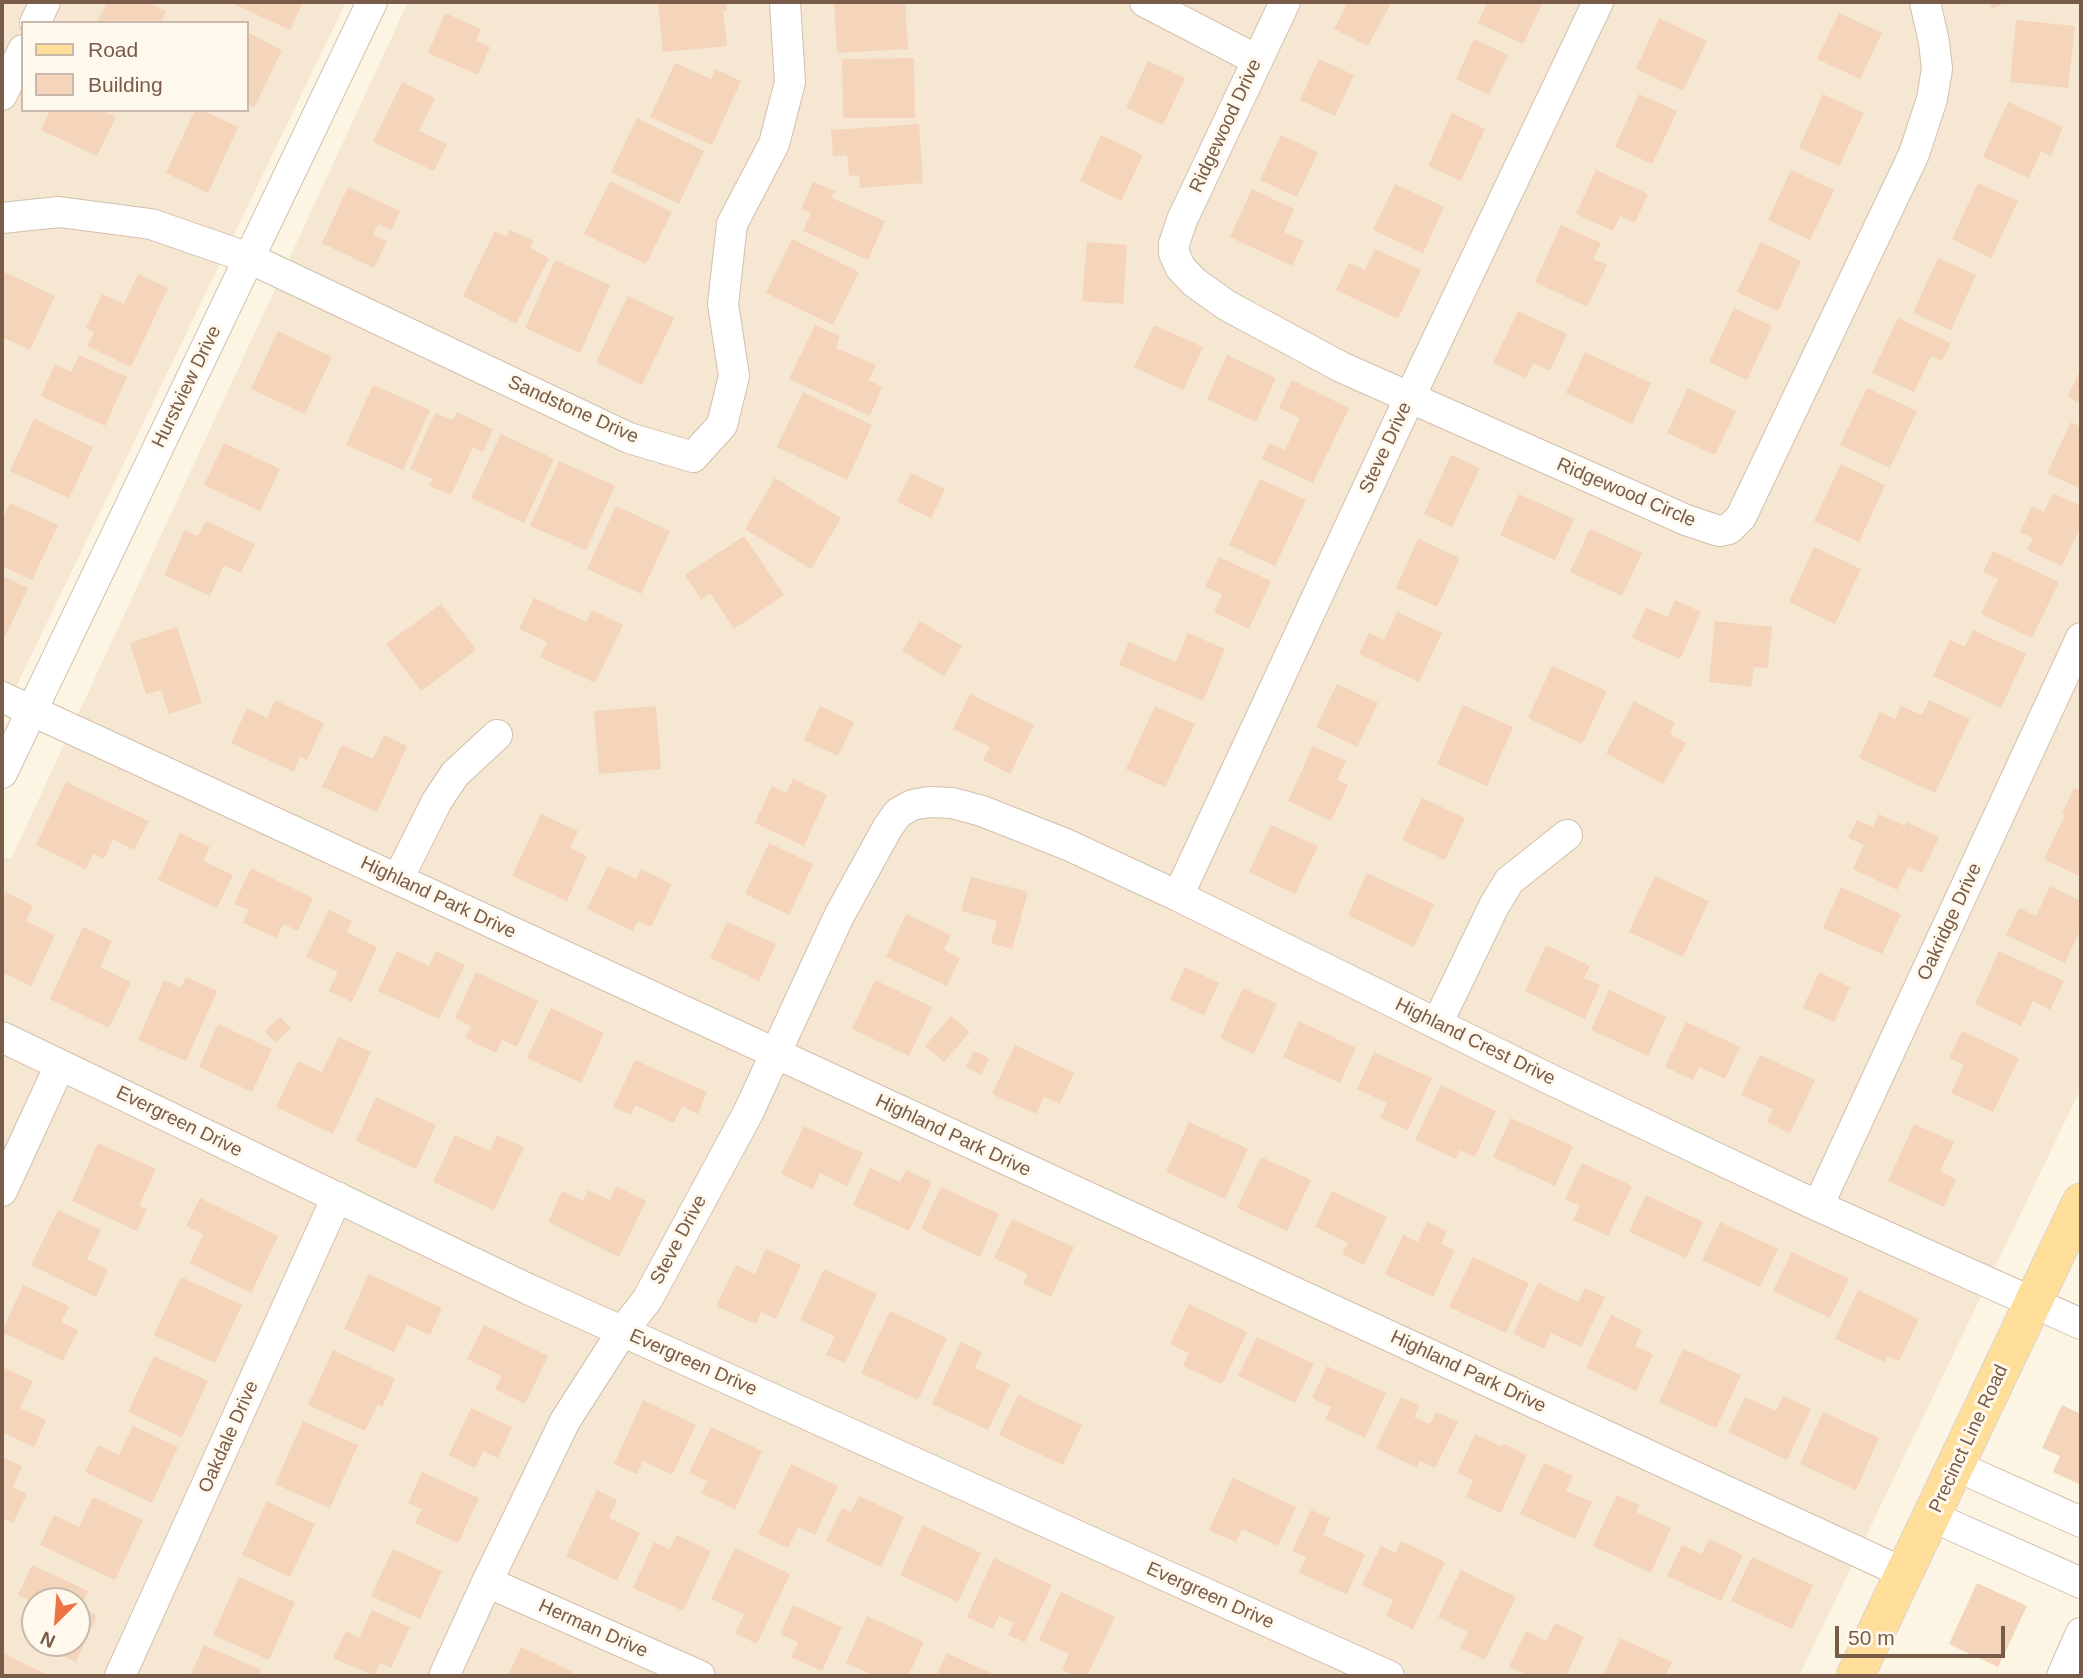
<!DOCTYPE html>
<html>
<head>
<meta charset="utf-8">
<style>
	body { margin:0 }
	#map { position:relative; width:2083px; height:1678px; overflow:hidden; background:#fdf5e4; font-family:Helvetica,sans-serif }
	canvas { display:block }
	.frame { position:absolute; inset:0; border:4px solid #785b48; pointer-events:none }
	.legend { position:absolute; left:21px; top:21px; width:228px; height:91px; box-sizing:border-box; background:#fff8ec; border:2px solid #c9b9aa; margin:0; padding:9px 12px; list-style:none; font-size:21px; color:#785b48 }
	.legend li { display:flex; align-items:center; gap:14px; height:35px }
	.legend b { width:35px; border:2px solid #c9b9aa }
	.north { position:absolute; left:21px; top:1587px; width:70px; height:70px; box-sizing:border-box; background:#fff8ec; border:2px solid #c9b9aa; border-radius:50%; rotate:205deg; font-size:19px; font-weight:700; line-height:28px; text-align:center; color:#785b48 }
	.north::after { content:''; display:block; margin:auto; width:24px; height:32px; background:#ee7143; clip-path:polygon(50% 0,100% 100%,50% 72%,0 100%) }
	.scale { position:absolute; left:1835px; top:1626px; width:170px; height:32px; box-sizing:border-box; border:4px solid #785b48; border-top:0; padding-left:9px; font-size:21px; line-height:24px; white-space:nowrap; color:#785b48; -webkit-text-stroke:5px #fff8ec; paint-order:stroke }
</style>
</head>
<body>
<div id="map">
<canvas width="2083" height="1678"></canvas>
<div class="frame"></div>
<ul class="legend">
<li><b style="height:9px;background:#ffde9a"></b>Road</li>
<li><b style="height:19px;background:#f4d4ba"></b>Building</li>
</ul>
<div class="north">N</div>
<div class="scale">50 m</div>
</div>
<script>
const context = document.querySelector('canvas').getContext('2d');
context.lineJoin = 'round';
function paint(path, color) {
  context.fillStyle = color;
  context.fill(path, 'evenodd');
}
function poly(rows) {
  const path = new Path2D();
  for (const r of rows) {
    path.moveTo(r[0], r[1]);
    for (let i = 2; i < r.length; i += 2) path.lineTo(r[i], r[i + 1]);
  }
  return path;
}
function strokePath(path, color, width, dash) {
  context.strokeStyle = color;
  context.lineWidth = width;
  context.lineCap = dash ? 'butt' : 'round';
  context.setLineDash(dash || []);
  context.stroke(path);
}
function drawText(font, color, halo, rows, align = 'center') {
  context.font = font + ' Helvetica,sans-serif';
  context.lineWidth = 6;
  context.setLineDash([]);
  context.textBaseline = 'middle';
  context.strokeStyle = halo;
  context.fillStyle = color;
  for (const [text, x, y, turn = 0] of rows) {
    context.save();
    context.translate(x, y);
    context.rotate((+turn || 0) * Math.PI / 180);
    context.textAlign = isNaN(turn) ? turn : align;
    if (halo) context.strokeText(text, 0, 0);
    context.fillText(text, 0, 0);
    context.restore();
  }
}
const residential = poly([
	[2,2,346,2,2,716],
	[23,23,247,23,247,110,23,110],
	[408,2,2081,2,2081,1088,1799,1676,2,1676,2,856,11,859],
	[35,1601,77,1601,77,1643,35,1643]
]);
const building = poly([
	[107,2,147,2,166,11,161,23,97,23],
	[229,2,303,2,290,30],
	[658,2,726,2,727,11,723,11,727,46,663,52],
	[834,2,905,2,908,49,837,53],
	[1348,2,1385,2,1390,5,1368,46,1334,29],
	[1487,2,1543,2,1523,44,1478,23],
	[1989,2,2008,2,1992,9],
	[445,13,481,29,476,41,490,47,478,75,428,53],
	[1839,13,1882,33,1860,79,1817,59],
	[1659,18,1707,41,1683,91,1636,69],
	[2016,20,2075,26,2068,88,2010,82],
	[247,32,282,50,254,108,247,104],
	[1474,39,1508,55,1489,95,1456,79],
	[914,58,915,118,843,118,842,59],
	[1319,59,1354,75,1335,116,1300,100],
	[1148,61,1185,78,1163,125,1126,108],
	[675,63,711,79,715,69,741,81,712,145,650,117],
	[402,82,435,98,419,131,447,144,434,171,373,142],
	[1639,94,1677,111,1652,164,1615,147],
	[1823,94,1864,113,1839,166,1799,148],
	[2008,102,2063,127,2051,156,2041,151,2029,178,1983,157],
	[50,110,101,110,116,117,97,156,41,130],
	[195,110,202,110,238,127,208,193,166,173],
	[1452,113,1485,129,1461,181,1428,166],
	[637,118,704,151,679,204,611,172],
	[919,124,923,183,860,188,859,175,849,176,847,155,833,157,831,130],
	[1101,135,1143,155,1121,201,1080,181],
	[1281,135,1318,152,1297,197,1260,180],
	[1596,170,1648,194,1635,223,1620,216,1613,231,1576,214],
	[1791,170,1834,190,1810,240,1768,220],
	[610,181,672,212,646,264,584,234],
	[813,182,835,191,832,198,885,221,868,260,803,231,811,213,801,209],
	[1978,183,2018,201,1991,258,1952,239],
	[1395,184,1444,207,1423,253,1373,230],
	[348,187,400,211,391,230,378,224,373,235,387,241,374,268,322,243],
	[1252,189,1294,209,1284,232,1304,241,1292,266,1230,237],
	[1561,225,1601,243,1593,259,1607,265,1587,307,1535,282],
	[510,230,534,241,530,248,549,258,516,324,463,296,495,231,506,237],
	[792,239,859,272,833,325,766,293],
	[1087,242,1127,245,1123,304,1082,301],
	[1761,242,1801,261,1778,311,1737,292],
	[1375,249,1421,270,1398,319,1336,290,1349,263,1365,270],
	[1938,258,1976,275,1951,330,1913,313],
	[555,260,610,285,580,353,525,328],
	[2,271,55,296,30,350,2,337],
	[138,274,168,288,131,367,87,346,94,332,86,328,102,294,124,304],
	[628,296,674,318,642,385,596,362],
	[1734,308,1772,326,1747,380,1709,362],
	[1518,311,1567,334,1550,371,1533,363,1526,378,1493,363],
	[1898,318,1951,343,1942,361,1931,356,1914,392,1872,373],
	[815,325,840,336,836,348,876,365,869,380,882,387,870,416,789,379],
	[1154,325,1203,347,1183,390,1134,367],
	[278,331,332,357,305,414,251,389],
	[1585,352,1651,383,1632,424,1566,393],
	[79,355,127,377,105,426,41,396,55,364,71,372],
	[1227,355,1276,378,1256,422,1207,399],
	[2081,368,2081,404,2068,397],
	[1292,380,1349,408,1313,483,1262,459,1269,443,1285,450,1300,418,1279,408],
	[373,385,430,410,403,470,346,445],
	[1688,388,1736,411,1715,455,1667,433],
	[1867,388,1917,411,1890,468,1840,445],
	[803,392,872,425,847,480,777,447],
	[457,412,493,429,483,452,473,447,451,495,429,486,433,479,410,469,435,413,453,420],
	[34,419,93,447,69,498,10,471],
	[2071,422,2081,427,2081,489,2047,473],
	[501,434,554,459,524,523,471,498],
	[224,443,280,469,260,511,204,485],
	[1451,455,1480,468,1452,527,1424,514],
	[559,461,615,486,586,550,530,526],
	[1841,464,1885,485,1859,542,1814,521],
	[911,473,945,489,931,518,897,502],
	[775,478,841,518,811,569,745,529],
	[1260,479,1306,500,1275,566,1229,545],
	[2053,493,2081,506,2081,526,2062,566,2027,550,2033,538,2020,532,2032,506,2044,512],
	[1519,494,1574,519,1555,560,1500,535],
	[10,503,58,525,32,580,2,566,2,521],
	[616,506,670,531,641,594,587,569],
	[206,521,255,544,241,573,224,565,210,596,164,575,185,530,198,536],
	[1590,529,1642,553,1622,596,1570,572],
	[744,536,784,595,734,629,710,593,701,599,685,575],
	[1418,539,1460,558,1437,607,1396,588],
	[1814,547,1861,569,1835,624,1789,602],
	[1993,551,2059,582,2032,638,1981,614,1998,579,1983,572],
	[1219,557,1271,581,1249,629,1214,612,1222,594,1205,587],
	[2,576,28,588,5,637,2,636],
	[534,598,586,622,592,610,623,625,595,683,540,657,547,642,519,629],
	[1675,600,1701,612,1680,659,1632,638,1646,608,1668,617],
	[441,604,476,650,421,691,386,644],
	[1397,612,1442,633,1419,682,1359,654,1369,633,1384,640],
	[920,621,962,646,944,676,902,651],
	[1715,621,1772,627,1768,668,1754,667,1751,687,1709,682],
	[177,627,202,703,169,714,161,690,146,694,130,643],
	[1973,630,2026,654,2001,708,1933,676,1950,640,1965,647],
	[1188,633,1225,649,1203,701,1119,665,1129,642,1176,662],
	[1552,666,1607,691,1582,744,1528,718],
	[1337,684,1378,703,1357,747,1316,727],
	[970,694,1034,725,1010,774,983,760,990,747,953,729],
	[275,700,324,723,307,760,300,757,294,772,231,743,247,708,267,718],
	[1929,700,1970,719,1935,793,1859,758,1880,712,1895,719,1901,706,1922,715],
	[1634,701,1675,723,1670,734,1686,743,1663,784,1606,753],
	[1463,705,1513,727,1487,786,1437,764],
	[656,706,661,769,599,774,594,711],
	[820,706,854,722,838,756,804,740],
	[1155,706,1195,724,1165,787,1126,769],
	[384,735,407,746,377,812,322,787,342,745,373,759],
	[1313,746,1346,761,1337,780,1348,785,1331,821,1288,801],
	[793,779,827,795,804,846,755,823,772,786,786,793],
	[66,782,149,821,134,850,113,839,104,859,93,854,86,869,36,845],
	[2074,788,2081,791,2081,877,2044,859,2065,815,2062,814],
	[1422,798,1465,818,1445,860,1402,840],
	[541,814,578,831,570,848,587,856,567,901,512,876],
	[1879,814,1905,826,1906,822,1939,837,1922,873,1908,867,1897,890,1853,869,1864,845,1848,838,1857,820,1873,827],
	[1271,825,1318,846,1295,894,1249,872],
	[180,833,210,847,203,861,233,875,217,908,158,880],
	[769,843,813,864,789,915,745,894],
	[608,866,636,879,641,869,672,884,651,927,638,921,633,931,587,909],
	[251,868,313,898,298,931,283,924,277,938,243,923,249,910,234,904],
	[1367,873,1434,904,1414,947,1348,915],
	[1655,876,1709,901,1683,957,1629,932],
	[971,877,1028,892,1012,949,991,943,997,921,961,911],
	[2050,886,2081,901,2081,928,2065,963,2006,935,2019,908,2036,916],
	[1841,887,1901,914,1882,954,1823,928],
	[6,892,33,906,26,921,55,935,31,986,2,972,2,900],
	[329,910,352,921,346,932,377,947,352,1002,329,991,338,972,306,957],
	[906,914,951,935,944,950,960,958,947,986,886,957],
	[727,922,776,944,759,981,710,958],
	[83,927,112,941,100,967,131,982,109,1028,50,999],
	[1546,945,1590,966,1584,978,1600,985,1585,1019,1525,991],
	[397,951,429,966,436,951,465,965,439,1019,378,991],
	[1999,951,2064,981,2050,1010,2033,1001,2021,1026,1975,1004],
	[1185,967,1219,983,1204,1015,1170,1000],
	[476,972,538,1001,517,1047,502,1040,496,1053,465,1038,471,1026,455,1018],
	[1819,972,1850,987,1834,1022,1803,1008],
	[186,977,217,991,186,1061,138,1040,164,980,181,988],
	[875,980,932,1007,909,1056,852,1029],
	[1243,988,1277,1004,1254,1054,1220,1038],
	[1609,990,1666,1017,1648,1056,1591,1030],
	[551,1008,604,1033,581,1083,527,1058],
	[951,1016,970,1032,944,1062,925,1046],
	[280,1017,291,1028,275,1043,265,1031],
	[1299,1021,1356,1048,1340,1083,1283,1057],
	[1686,1022,1740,1047,1725,1079,1699,1067,1693,1080,1665,1067],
	[218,1024,272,1049,252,1092,199,1067],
	[1962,1031,2019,1058,1993,1112,1951,1093,1964,1065,1949,1058],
	[339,1037,371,1052,333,1134,276,1107,298,1061,322,1072],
	[1015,1045,1074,1073,1060,1104,1044,1097,1036,1114,992,1094],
	[974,1051,989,1058,981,1075,966,1067],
	[1374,1052,1432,1078,1408,1130,1380,1118,1387,1103,1357,1089],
	[1760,1055,1815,1080,1790,1133,1767,1122,1773,1109,1741,1095],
	[635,1060,707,1092,698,1114,682,1106,674,1123,635,1105,631,1115,613,1107],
	[1441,1085,1496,1111,1475,1157,1460,1150,1456,1159,1415,1140],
	[376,1097,436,1125,416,1169,356,1141],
	[1511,1118,1573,1146,1555,1186,1493,1157],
	[1189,1122,1248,1149,1225,1199,1166,1172],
	[1914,1124,1954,1142,1940,1171,1956,1179,1944,1207,1888,1181],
	[804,1126,863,1153,847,1186,820,1173,813,1189,781,1174],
	[455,1135,490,1151,497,1135,524,1147,494,1210,433,1182],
	[98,1143,156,1169,139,1206,147,1209,137,1231,72,1201],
	[1261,1157,1311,1180,1287,1231,1237,1208],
	[1582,1163,1632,1186,1608,1236,1573,1220,1580,1206,1565,1199],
	[870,1168,900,1182,906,1170,932,1182,909,1231,853,1205],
	[616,1186,646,1201,619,1257,548,1222,562,1191,583,1201,588,1190,610,1200],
	[941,1187,999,1214,980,1257,921,1229],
	[1332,1191,1387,1217,1364,1265,1342,1254,1348,1243,1315,1227],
	[1646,1195,1703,1222,1686,1258,1629,1232],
	[200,1198,278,1236,251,1293,190,1263,203,1234,186,1226],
	[58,1210,101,1230,87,1259,108,1270,96,1297,31,1265],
	[1012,1219,1074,1247,1051,1297,1023,1284,1028,1274,994,1258],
	[1427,1222,1447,1231,1441,1244,1455,1250,1433,1297,1385,1274,1403,1235,1418,1242],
	[1720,1222,1778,1249,1760,1287,1702,1260],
	[766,1249,801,1265,776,1319,761,1312,756,1324,716,1306,736,1265,755,1274],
	[1792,1252,1849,1279,1830,1318,1773,1291],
	[1473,1257,1529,1283,1506,1333,1449,1307],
	[824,1269,877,1294,845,1363,826,1355,835,1336,800,1320],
	[369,1274,442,1308,430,1335,407,1325,394,1352,344,1329],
	[181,1277,242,1305,215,1363,154,1335],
	[1538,1283,1578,1302,1585,1288,1605,1297,1581,1347,1551,1333,1544,1349,1513,1334],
	[23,1285,69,1306,61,1322,78,1330,63,1361,2,1332],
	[1858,1290,1919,1319,1899,1361,1887,1356,1884,1362,1835,1339],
	[1189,1304,1247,1332,1222,1384,1183,1366,1189,1353,1170,1344],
	[890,1311,947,1338,918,1400,861,1373],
	[1611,1315,1642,1330,1635,1346,1653,1354,1636,1391,1586,1368],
	[484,1325,548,1356,525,1404,495,1389,502,1376,467,1359],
	[1257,1337,1314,1364,1295,1403,1238,1376],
	[961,1342,982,1352,975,1368,1010,1384,988,1430,932,1404],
	[1683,1349,1741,1375,1716,1428,1659,1402],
	[333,1350,395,1379,382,1407,378,1404,365,1431,308,1405],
	[154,1356,208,1381,182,1437,128,1412],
	[1327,1366,1386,1393,1365,1438,1325,1419,1331,1407,1312,1398],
	[2,1367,33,1381,20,1408,46,1420,34,1447,2,1432],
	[1018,1395,1082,1425,1063,1465,999,1435],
	[1783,1396,1811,1409,1787,1460,1728,1432,1745,1397,1776,1411],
	[1401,1397,1420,1406,1414,1417,1430,1424,1436,1412,1458,1422,1435,1468,1420,1461,1417,1468,1376,1448],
	[643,1400,696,1425,672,1475,643,1461,637,1474,614,1464],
	[2062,1405,2081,1414,2081,1485,2053,1472,2060,1456,2042,1448],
	[471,1408,512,1427,498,1458,483,1451,475,1468,449,1455],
	[1823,1412,1879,1438,1856,1490,1800,1464],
	[303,1421,358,1445,330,1508,275,1484],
	[133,1426,178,1447,152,1503,85,1472,98,1445,119,1455],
	[711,1427,762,1451,735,1509,701,1493,707,1481,689,1473],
	[1475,1434,1502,1447,1504,1444,1527,1455,1501,1513,1466,1497,1473,1480,1457,1473],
	[2,1457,22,1466,13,1487,27,1494,13,1523,2,1518],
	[1544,1463,1573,1476,1566,1491,1592,1502,1575,1539,1520,1514],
	[791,1464,838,1486,815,1535,798,1527,788,1548,758,1534],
	[422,1472,479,1498,458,1543,415,1523,422,1509,408,1503],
	[1233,1478,1296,1507,1278,1546,1242,1529,1236,1542,1209,1530],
	[597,1490,617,1500,609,1518,640,1533,617,1581,566,1556],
	[1617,1495,1639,1505,1636,1512,1671,1528,1651,1573,1593,1546],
	[859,1496,904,1517,881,1567,826,1541,842,1508,851,1512],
	[93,1497,143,1520,115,1580,40,1545,54,1515,79,1527],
	[267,1501,315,1524,290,1577,242,1555],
	[1311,1510,1330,1518,1323,1535,1365,1554,1347,1594,1299,1573,1306,1557,1292,1551],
	[923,1525,981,1553,958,1602,900,1575],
	[677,1535,711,1551,683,1611,633,1588,654,1542,670,1549],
	[1709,1539,1743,1555,1721,1601,1667,1576,1682,1545,1702,1554],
	[1401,1541,1445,1562,1413,1629,1386,1616,1393,1600,1362,1585,1381,1546,1396,1553],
	[735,1548,790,1574,757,1644,735,1633,744,1614,711,1599],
	[393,1549,442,1571,420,1619,371,1596],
	[1752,1557,1813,1585,1792,1629,1731,1601],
	[994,1558,1052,1585,1025,1642,1008,1635,1014,1623,999,1616,993,1629,967,1617],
	[32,1565,88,1591,80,1607,97,1615,76,1662,35,1643,77,1643,77,1601,35,1601,35,1603,18,1595],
	[1461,1570,1516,1597,1485,1660,1460,1648,1468,1632,1438,1617],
	[239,1577,295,1602,269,1660,213,1635],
	[1977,1583,2027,1606,1998,1667,1949,1644],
	[1061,1592,1115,1617,1087,1676,1076,1676,1062,1670,1069,1654,1039,1640],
	[793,1605,842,1627,822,1671,791,1657,798,1642,780,1634],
	[35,1607,35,1623,29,1620],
	[372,1610,410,1627,391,1668,380,1663,374,1676,333,1658,346,1631,359,1638],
	[867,1616,924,1642,908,1676,875,1676,846,1663],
	[1555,1623,1584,1637,1566,1676,1530,1676,1509,1667,1526,1631,1546,1641],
	[1620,1638,1672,1662,1665,1676,1603,1676],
	[204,1645,261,1670,259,1676,190,1676],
	[521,1647,573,1672,571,1676,508,1676],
	[2,1653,50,1676,2,1676],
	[947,1653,997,1676,936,1676]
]);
const minor = poly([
	[1145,2,1257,60],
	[1285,2,1182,220,1174,244,1174,253,1180,267,1194,282,1226,305,1341,367,1686,520,1719,531,1729,529,1741,517,1914,154,1932,99,1937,69,1934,42,1925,2],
	[35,23,45,2],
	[2,95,23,50],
	[2,218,59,212,151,224,249,258,629,438,693,457,722,425,734,376,723,304,732,224,774,144,790,82,785,2],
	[2,697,1904,1573],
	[2,773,372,2],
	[398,879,437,801,455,774,497,735],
	[1178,896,1409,399,1598,2],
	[1437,1024,1494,906,1509,881,1567,835],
	[2,1037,528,1289,1389,1676],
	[2,1191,60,1065],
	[1818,1206,2081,638],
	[1956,1466,2081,1522],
	[1933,1517,2081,1583],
	[487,1582,700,1676],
	[120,1676,337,1197],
	[444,1676,487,1582,565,1421,622,1332,647,1300,748,1113,839,916,888,827,898,813,912,805,929,802,952,803,982,811,1068,845,1178,896,1539,1074,1818,1206,2081,1324],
	[2062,1676,2081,1633]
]);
const major = poly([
	[1855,1676,2081,1202]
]);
const streetNames = [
	["Ridgewood Drive",1226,126,-65],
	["Hurstview Drive",187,387,-64],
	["Sandstone Drive",573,410,24],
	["Steve Drive",1386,448,-65],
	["Ridgewood Circle",1626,493,23],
	["Highland Park Drive",438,898,25],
	["Oakridge Drive",1950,922,-65],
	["Highland Crest Drive",1475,1042,26],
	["Evergreen Drive",179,1122,26],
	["Highland Park Drive",953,1136,25],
	["Steve Drive",679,1240,-62],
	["Evergreen Drive",693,1363,24],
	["Highland Park Drive",1468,1372,25],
	["Oakdale Drive",229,1437,-66],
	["Precinct Line Road",1969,1439,-65],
	["Evergreen Drive",1210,1596,24],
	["Herman Drive",593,1629,24]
];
paint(residential, '#f6e7d2');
paint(building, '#f4d4ba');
strokePath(minor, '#d2bfac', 32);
strokePath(major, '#dcd4cf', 39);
strokePath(minor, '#fff', 30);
strokePath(major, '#ffde9a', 37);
drawText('19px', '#785b48', '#fff8ec', streetNames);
</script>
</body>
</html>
